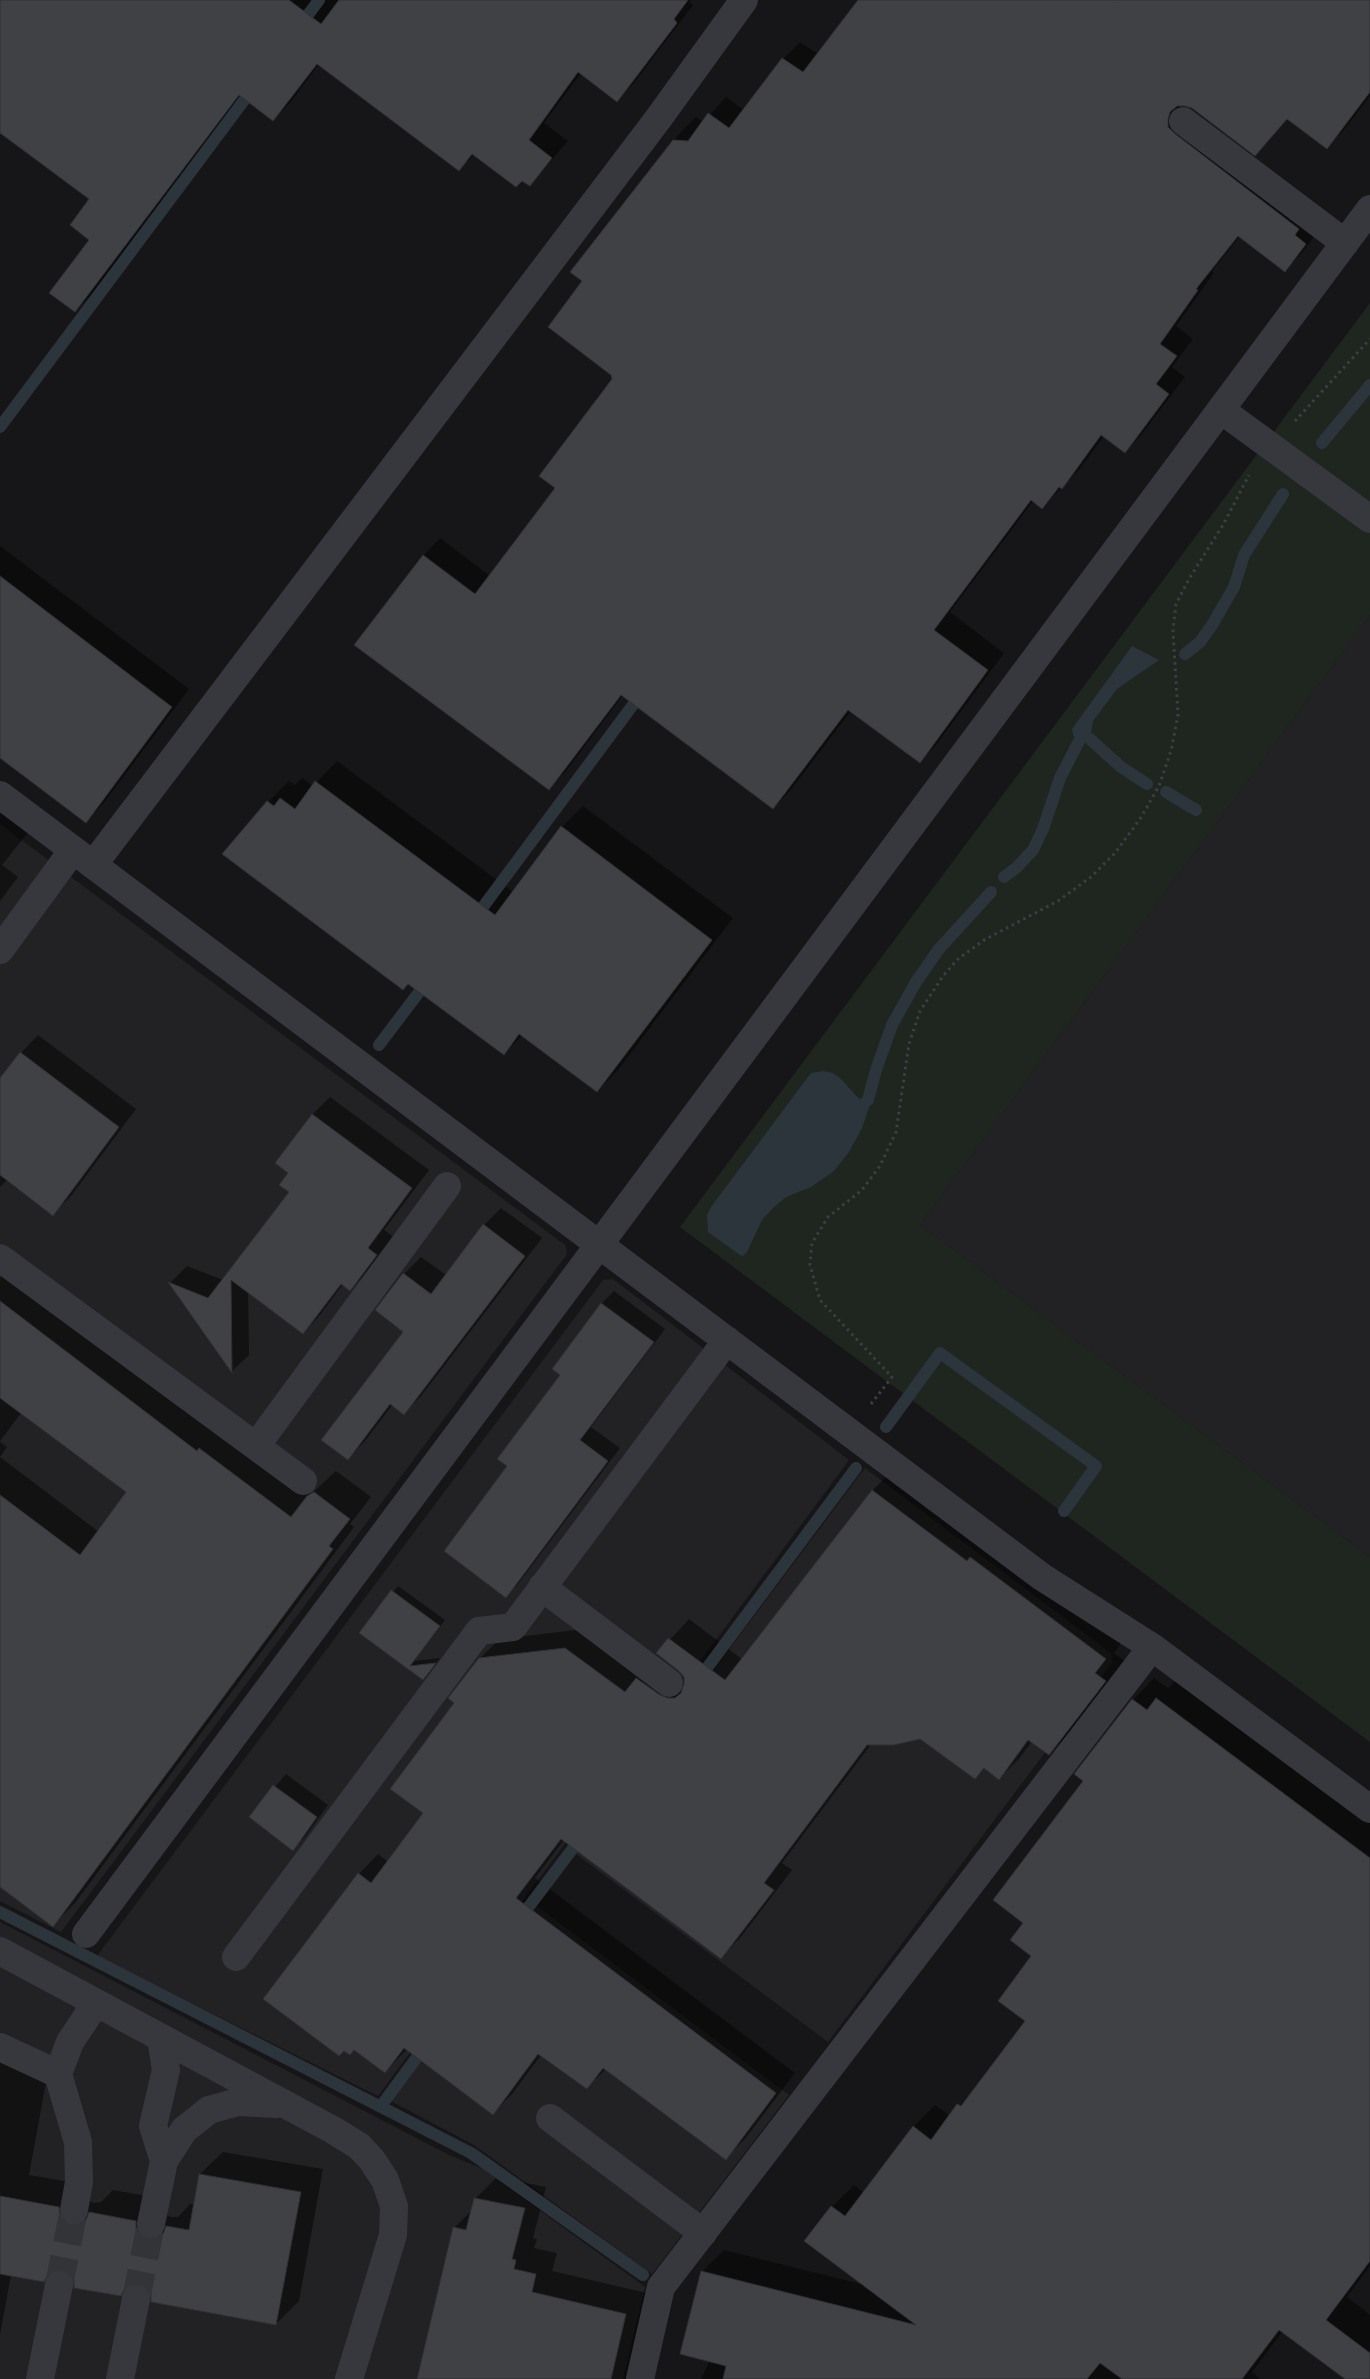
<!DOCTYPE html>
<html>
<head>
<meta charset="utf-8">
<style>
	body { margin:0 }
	canvas { display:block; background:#161618 }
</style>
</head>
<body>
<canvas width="1370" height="2379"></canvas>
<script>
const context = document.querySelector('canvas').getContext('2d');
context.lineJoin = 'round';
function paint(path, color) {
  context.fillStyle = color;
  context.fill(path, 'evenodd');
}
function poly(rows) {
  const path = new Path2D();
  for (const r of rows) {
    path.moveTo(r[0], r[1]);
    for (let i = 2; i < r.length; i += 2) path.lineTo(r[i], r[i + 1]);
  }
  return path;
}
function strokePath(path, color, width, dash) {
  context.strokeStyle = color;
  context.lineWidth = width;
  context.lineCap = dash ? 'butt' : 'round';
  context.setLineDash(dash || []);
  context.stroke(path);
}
const built = poly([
	[1370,615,1370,1557,920,1225],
	[0,824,565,1245,567,1254,61,1932,0,1901],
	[613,1279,849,1460,378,2096,97,1956,603,1280],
	[865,1468,1111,1653,1112,1663,828,2042,576,1854],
	[537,1906,789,2095,652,2274,474,2145,391,2101],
	[0,1922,449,2155,483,2169,645,2287,623,2379,0,2379]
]);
const green = poly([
	[1370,303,1370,615,920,1225,1370,1557,1370,1742,680,1227]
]);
const water = poly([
	[1132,646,1159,660,1117,689,1093,721,1090,739,1079,741,1073,735,1072,729],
	[823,1071,833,1073,841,1079,859,1099,866,1098,871,1102,862,1128,849,1152,834,1171,811,1187,786,1197,774,1207,762,1220,747,1252,743,1256,740,1255,708,1232,707,1215,711,1207,811,1073]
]);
const shadow = poly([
	[0,0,691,0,689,2,693,5,634,83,617,100,581,73,544,123,568,141,530,185,475,154,459,169,319,64,290,103,273,120,242,96,92,294,75,311,91,240,91,199,0,130],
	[859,0,1370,0,1370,96,1344,130,1327,147,1288,118,1255,154,1193,107,1184,104,1185,110,1322,226,1302,253,1285,270,1240,236,1212,271,1214,273,1176,326,1193,339,1172,367,1185,377,1141,435,1125,452,1104,436,1079,470,1042,507,1034,500,950,612,1004,653,936,745,919,762,851,711,790,791,773,808,623,695,566,771,549,788,424,555,440,538,490,576,557,488,613,379,584,281,572,272,679,134,696,117,703,122,726,97,744,110,783,59,800,42,818,54],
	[0,546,189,689,103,804,86,821,0,757],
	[337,761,513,892,562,827,583,806,733,918,618,1070,597,1091,523,1035,504,1053,224,854,268,802,289,781,295,785,302,778,313,786],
	[0,801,34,825,2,865,18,877,0,901],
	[38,1035,136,1109,71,1196,53,1214,7,1180,0,1187,0,1081,21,1053],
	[330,1097,429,1170,384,1230,394,1237,367,1272,350,1290,343,1284,320,1315,303,1333,248,1292,249,1355,232,1371,170,1283,187,1266,223,1280,291,1192,289,1173,276,1163,313,1114],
	[501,1208,542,1238,421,1396,404,1413,393,1404,365,1441,348,1458,404,1331,404,1274,421,1257,446,1275,484,1225],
	[9,1269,311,1494,336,1471,371,1497,350,1524,354,1527,75,1903,53,1925,0,1885,0,1457,99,1532,128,1492,21,1413,0,1441,0,1278],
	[614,1291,665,1329,591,1427,620,1448,518,1584,506,1596,509,1466,561,1375,554,1369,602,1303],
	[0,1442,7,1447,0,1457],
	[892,1471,1124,1639,1114,1653,1125,1661,1069,1734,1049,1754,1032,1741,1019,1759,999,1778,985,1768,975,1778,920,1738,872,1743,782,1863,792,1870,740,1938,721,1957,564,1840,535,1878,795,2073,745,2139,725,2158,606,2069,587,2087,541,2055,512,2094,493,2113,407,2049,385,2072,355,2049,265,1999,359,1874,378,1854,388,1862,425,1813,456,1703,480,1658,500,1639,584,1629,686,1679,680,1670,658,1653,689,1619,743,1660,873,1490],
	[398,1586,445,1620,414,1661,440,1658,423,1678,361,1633],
	[1179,1677,1370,1820,1370,2266,1347,2297,1370,2315,1370,2379,1347,2379,1283,2331,1252,2372,1260,2379,701,2379,710,2360,702,2272,724,2250,865,2285,832,2207,854,2185,864,2193,913,2127,935,2105,950,2116,980,2083,1027,2021,1033,1956,1025,1922,1084,1780,1133,1700,1154,1678,1168,1688],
	[286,1774,328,1805,305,1837,292,1849,250,1817],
	[0,2057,49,2066,29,2175,81,2184,87,2200,94,2203,101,2202,113,2190,158,2198,163,2213,171,2217,178,2217,190,2204,195,2205,200,2174,223,2152,323,2169,299,2301,276,2324,152,2294,148,2287,139,2282,132,2283,120,2295,75,2279,71,2273,62,2268,55,2269,43,2281,11,2275,0,2335],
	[497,2177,546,2187,533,2238,537,2239,534,2248,557,2253,552,2271,647,2293,627,2379,418,2379,454,2228,473,2209,475,2199]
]);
const stream = poly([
	[299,27,319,0],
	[0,427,254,87],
	[1322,443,1370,385],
	[1185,654,1200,642,1212,625,1234,587,1244,555,1283,494],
	[1090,739,1121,767,1147,784],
	[1166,792,1196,810],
	[1004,877,1016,868,1033,850,1043,829,1060,778,1079,741],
	[474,919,644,690],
	[379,1045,429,979],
	[868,1100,876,1070,892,1025,916,982,939,949,991,892],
	[886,1427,940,1353,1096,1466,1064,1511],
	[698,1680,856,1468],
	[0,1912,471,2153,643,2275],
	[518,1921,583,1835],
	[381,2106,426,2045]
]);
const building = poly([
	[0,0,289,0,321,24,339,0,688,0,674,19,677,23,617,102,578,72,529,140,552,158,530,186,522,181,516,187,472,154,459,171,317,64,273,121,239,95,75,312,49,293,89,240,70,225,89,199,0,133,0,0],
	[858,0,1370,0,1370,92,1327,149,1287,119,1255,156,1192,108,1185,106,1177,106,1170,112,1168,119,1168,127,1174,133,1299,229,1295,235,1306,244,1285,272,1238,236,1196,289,1198,290,1160,344,1177,356,1156,384,1169,394,1125,453,1101,435,1062,489,1059,487,1042,509,1031,500,934,630,988,670,920,763,848,710,773,809,621,695,549,790,354,645,423,555,475,594,555,488,539,476,612,379,611,375,548,327,582,281,570,272,673,140,688,141,708,113,729,128,782,58,803,72,858,0],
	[0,576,172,707,86,823,0,758,0,576],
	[315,781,495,915,561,826,712,940,597,1092,519,1034,504,1055,408,984,403,990,222,854,267,801,274,806,280,798,295,809,315,781],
	[20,1052,119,1127,53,1216,0,1175,0,1078,20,1052],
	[312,1114,412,1188,368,1248,377,1255,350,1291,341,1284,303,1334,231,1280,232,1373,168,1282,208,1298,289,1192,279,1185,288,1173,275,1163,312,1114],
	[483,1224,525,1256,404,1415,390,1404,348,1460,321,1440,403,1332,375,1310,403,1273,431,1294,483,1224],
	[0,1301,197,1451,199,1448,291,1517,307,1496,314,1492,350,1519,329,1546,333,1549,53,1927,0,1887,0,1495,80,1555,126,1492,0,1398,0,1301],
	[601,1303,654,1342,580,1440,608,1461,506,1598,444,1551,507,1466,497,1459,560,1375,552,1369,601,1303],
	[872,1490,967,1561,970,1557,1106,1659,1095,1673,1106,1681,1049,1755,1028,1740,999,1780,984,1768,975,1779,920,1739,894,1745,867,1745,764,1883,774,1890,721,1959,561,1839,516,1898,776,2093,726,2160,603,2068,587,2089,538,2054,493,2115,404,2048,385,2073,354,2050,350,2055,344,2051,339,2056,263,1999,358,1873,371,1883,423,1813,390,1789,454,1703,448,1698,479,1658,565,1648,625,1692,636,1678,660,1695,668,1698,675,1698,681,1693,684,1684,684,1677,679,1671,656,1653,668,1638,725,1680,872,1490],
	[391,1590,440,1626,410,1666,436,1663,423,1680,359,1633,391,1590],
	[1156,1698,1370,1858,1370,2261,1326,2320,1370,2353,1370,2379,1345,2379,1279,2330,1242,2379,1122,2379,1100,2363,1087,2379,723,2379,726,2366,680,2354,701,2271,916,2325,804,2241,831,2206,845,2216,913,2126,931,2140,957,2104,961,2106,1025,2021,998,2001,1031,1956,1010,1940,1023,1923,993,1900,1083,1781,1074,1774,1132,1699,1147,1710,1156,1698],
	[273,1785,317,1817,293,1851,249,1817,273,1785],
	[199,2174,301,2192,276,2325,151,2302,151,2294,147,2288,139,2284,131,2284,125,2288,121,2296,74,2288,74,2280,70,2274,62,2270,54,2270,48,2274,44,2282,0,2274,0,2196,59,2207,60,2216,64,2222,71,2225,80,2224,86,2220,89,2212,136,2221,136,2228,140,2235,147,2239,155,2239,163,2234,166,2226,189,2230,199,2174],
	[474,2198,525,2208,512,2259,516,2260,514,2269,536,2274,532,2292,626,2314,611,2379,417,2379,453,2227,466,2230,474,2198]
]);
const minorTunnel = poly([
	[59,2285,74,2210],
	[136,2299,151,2224]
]);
const path = poly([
	[1295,421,1370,339],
	[871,1404,892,1377,820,1300,810,1265,812,1243,828,1217,862,1190,880,1166,896,1132,909,1044,920,1011,943,976,958,959,984,940,1058,901,1091,877,1115,853,1140,819,1159,786,1171,751,1178,715,1173,631,1176,604,1189,579,1223,525,1249,475]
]);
const minor = poly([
	[1183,121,1345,243],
	[1221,410,1370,519],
	[0,795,1042,1577,1152,1647,1370,1809],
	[93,865,658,119,744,0],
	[0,950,73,850],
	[0,1258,303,1481],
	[256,1446,447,1186],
	[542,1587,669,1683],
	[86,1934,1370,209],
	[0,1951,333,2130,359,2146,372,2160,385,2180,394,2206,393,2235,349,2379],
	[236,1957,479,1631,513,1627,727,1340],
	[161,2038,166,2070,153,2126,164,2161],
	[0,2047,58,2074],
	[550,2118,703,2233],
	[74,2210,79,2182,78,2142,58,2074,70,2042,96,2003],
	[151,2224,164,2161,184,2130,209,2110,238,2102,276,2104],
	[40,2379,59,2285],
	[120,2379,136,2299],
	[640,2379,661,2287,1152,1647]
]);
paint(built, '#222225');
paint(green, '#1e261f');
paint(water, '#2c353c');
paint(shadow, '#0007');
strokePath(stream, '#2c353c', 12);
paint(building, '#404145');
strokePath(building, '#303034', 1);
strokePath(minorTunnel, '#333438', 28, [28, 14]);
strokePath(path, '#3d3f44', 3, [2.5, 4]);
strokePath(minor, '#37383d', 28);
</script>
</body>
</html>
